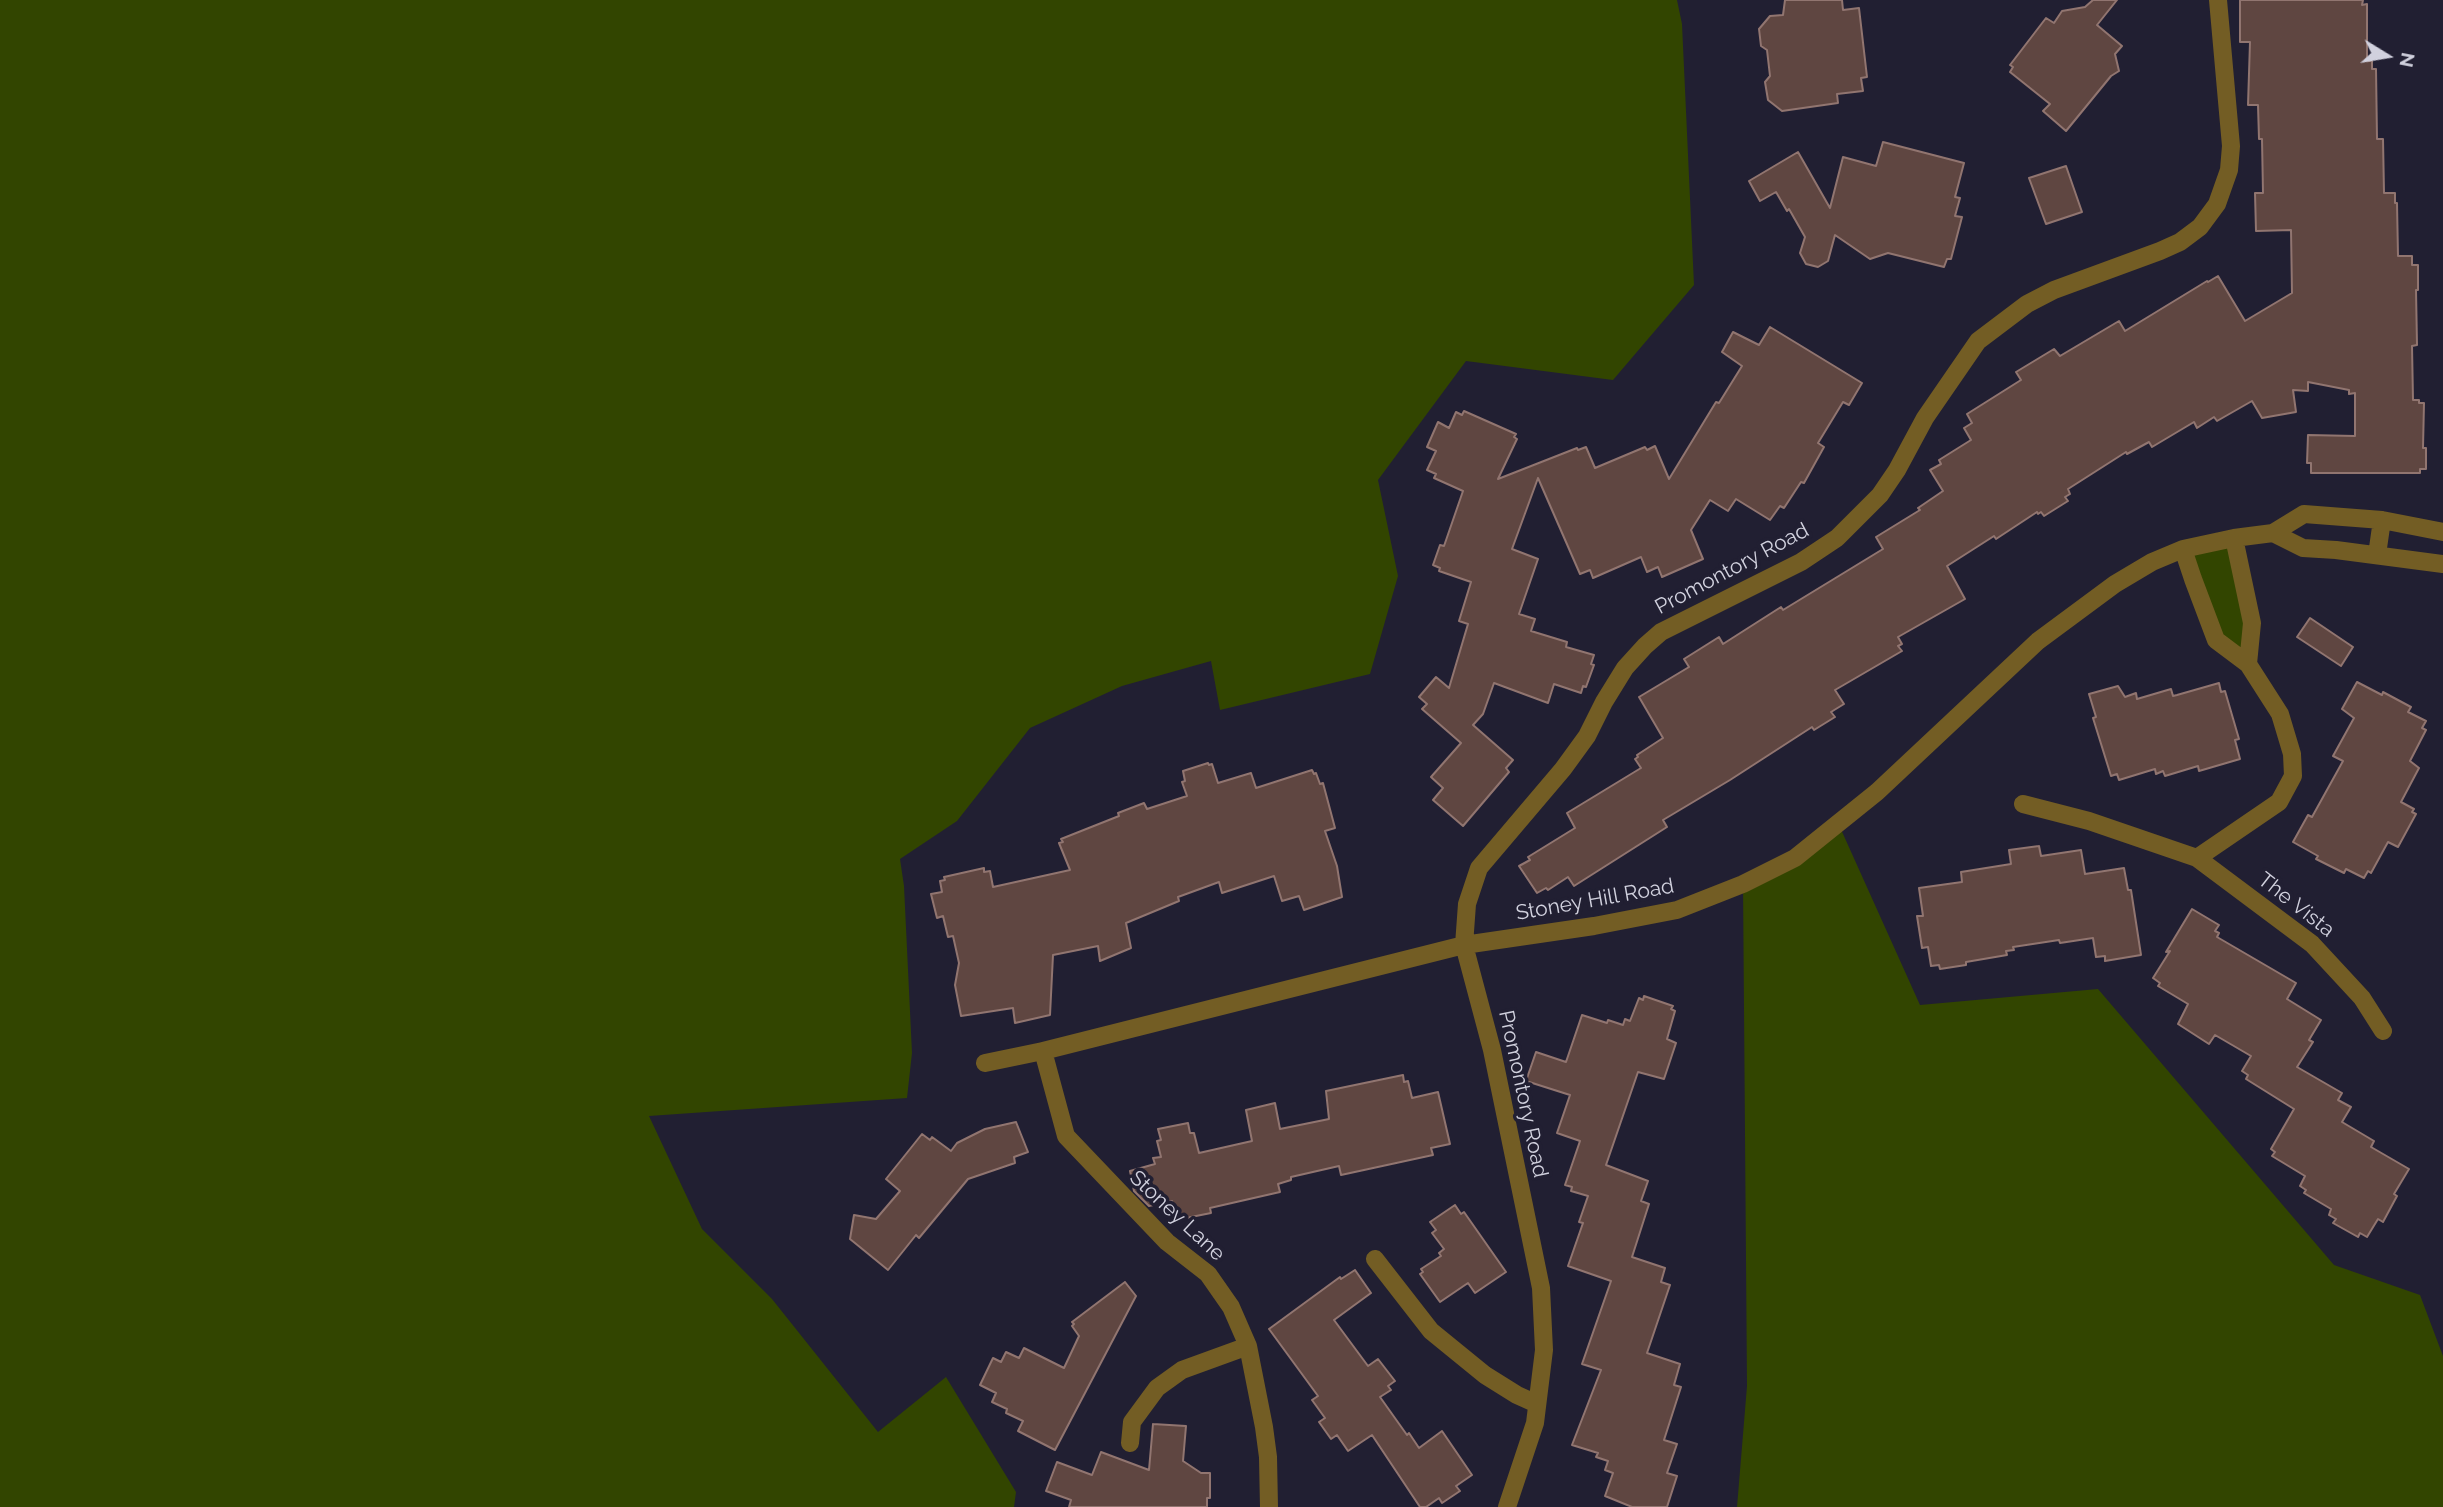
<!DOCTYPE html>
<html>
<head>
<meta charset="utf-8">
<style>
	body { margin:0 }
	#map { position:relative; width:2443px; height:1507px; overflow:hidden; background:#211f32; font-family:Raleway,sans-serif }
	canvas { display:block }
	.north { position:absolute; left:2352px; top:21px; width:70px; height:70px; -webkit-text-stroke:5px #211f32; paint-order:stroke; rotate:101deg; font-size:19px; font-weight:700; line-height:28px; text-align:center; color:#d1d1de }
	.north::after { content:''; display:block; margin:auto; width:24px; height:32px; background:#d1d1de; clip-path:polygon(50% 0,100% 100%,50% 72%,0 100%) }
</style>
</head>
<body>
<div id="map">
<canvas width="2443" height="1507"></canvas>
<div class="north">N</div>
</div>
<script>
const context = document.querySelector('canvas').getContext('2d');
context.lineJoin = 'round';
function paint(path, color) {
  context.fillStyle = color;
  context.fill(path, 'evenodd');
}
function poly(rows) {
  const path = new Path2D();
  for (const r of rows) {
    path.moveTo(r[0], r[1]);
    for (let i = 2; i < r.length; i += 2) path.lineTo(r[i], r[i + 1]);
  }
  return path;
}
function strokePath(path, color, width, dash) {
  context.strokeStyle = color;
  context.lineWidth = width;
  context.lineCap = dash ? 'butt' : 'round';
  context.setLineDash(dash || []);
  context.stroke(path);
}
function drawText(font, color, halo, rows, align = 'center') {
  context.font = font + ' Raleway,sans-serif';
  context.lineWidth = 7;
  context.setLineDash([]);
  context.textBaseline = 'middle';
  context.strokeStyle = halo;
  context.fillStyle = color;
  for (const [text, x, y, turn = 0] of rows) {
    context.save();
    context.translate(x, y);
    context.rotate((+turn || 0) * Math.PI / 180);
    context.textAlign = isNaN(turn) ? turn : align;
    if (halo) context.strokeText(text, 0, 0);
    context.fillText(text, 0, 0);
    context.restore();
  }
}
const green = poly([
	[0,0,1677,0,1682,24,1694,285,1613,380,1466,361,1378,480,1398,576,1370,674,1220,710,1211,661,1122,686,1030,728,957,821,900,859,904,886,912,1053,907,1098,649,1116,702,1229,772,1299,878,1432,946,1377,1016,1492,1014,1507,0,1507],
	[2234,538,2252,623,2248,664,2216,640,2183,549],
	[1839,825,1920,1005,2098,989,2334,1265,2420,1295,2443,1356,2443,1507,1737,1507,1747,1386,1743,884]
]);
const building = poly([
	[1785,0,1842,0,1843,10,1859,8,1867,77,1861,78,1863,91,1837,94,1838,103,1782,111,1768,100,1765,82,1770,76,1767,50,1761,46,1759,29,1770,16,1783,15,1785,0],
	[2093,0,2117,0,2097,25,2122,46,2115,54,2119,71,2111,76,2066,131,2043,111,2050,104,2010,72,2013,67,2010,65,2046,18,2054,23,2062,11,2085,7,2093,0],
	[2240,0,2363,0,2362,5,2367,4,2367,61,2372,61,2372,69,2376,69,2377,139,2383,139,2384,193,2395,193,2395,203,2397,203,2398,256,2412,256,2412,265,2418,265,2418,290,2416,290,2417,345,2412,346,2413,400,2419,400,2419,403,2424,403,2423,448,2426,448,2426,469,2420,469,2420,473,2311,473,2311,463,2307,463,2308,435,2355,436,2355,393,2349,394,2349,390,2308,382,2308,391,2293,390,2296,412,2262,418,2252,401,2217,421,2214,417,2197,428,2194,422,2152,447,2149,442,2127,454,2126,452,2068,489,2070,494,2065,497,2068,501,2044,516,2041,512,2038,514,2037,512,1996,539,1994,536,1947,566,1965,599,1898,637,1902,644,1898,646,1902,651,1835,690,1844,704,1831,712,1835,717,1814,730,1812,727,1730,780,1663,820,1667,827,1574,886,1568,877,1548,890,1546,888,1537,893,1519,866,1530,860,1528,857,1575,828,1567,813,1641,768,1635,759,1638,757,1637,755,1663,738,1639,697,1689,667,1684,659,1719,637,1723,644,1781,607,1783,610,1883,549,1876,537,1920,510,1918,508,1943,491,1930,470,1941,464,1939,460,1971,440,1964,428,1972,423,1967,414,2021,380,2016,372,2054,349,2060,356,2119,321,2125,331,2207,281,2208,282,2218,276,2245,321,2292,293,2291,230,2256,231,2255,193,2263,193,2262,139,2259,139,2258,105,2248,105,2250,42,2240,42,2240,0],
	[1883,142,1964,163,1955,197,1960,198,1955,216,1962,217,1951,259,1947,259,1944,267,1888,253,1870,259,1835,235,1828,261,1818,267,1806,264,1800,253,1805,237,1789,209,1787,211,1776,192,1760,201,1749,181,1798,152,1830,208,1843,157,1876,166,1883,142],
	[2066,166,2082,212,2046,224,2029,178,2066,166],
	[1770,327,1862,383,1849,405,1843,402,1818,443,1824,447,1804,483,1801,482,1784,508,1780,506,1770,520,1736,499,1728,511,1710,500,1691,530,1703,559,1662,577,1658,567,1647,572,1641,557,1593,578,1590,570,1580,574,1538,478,1512,549,1538,559,1519,614,1535,619,1531,631,1567,642,1566,647,1594,655,1591,664,1594,665,1586,687,1583,686,1581,693,1554,684,1548,703,1494,683,1483,714,1473,725,1513,760,1506,768,1509,772,1463,826,1433,800,1443,788,1431,777,1461,743,1422,709,1427,704,1419,697,1436,677,1449,688,1468,624,1459,621,1471,582,1439,571,1440,568,1433,565,1440,545,1444,546,1463,491,1434,478,1436,474,1427,470,1436,451,1427,447,1438,422,1449,428,1456,412,1462,415,1464,411,1516,434,1514,437,1517,439,1498,479,1577,448,1578,450,1586,447,1595,468,1645,447,1647,450,1655,446,1669,479,1716,402,1719,403,1742,366,1722,352,1733,332,1759,345,1770,327],
	[2310,618,2353,647,2341,666,2297,637,2310,618],
	[2357,682,2382,695,2383,692,2411,707,2408,712,2426,721,2422,728,2426,730,2410,761,2419,768,2401,802,2414,809,2412,812,2416,814,2398,847,2388,842,2371,873,2368,871,2364,878,2346,869,2344,873,2316,859,2318,856,2293,842,2308,815,2312,817,2343,761,2333,756,2354,718,2342,709,2357,682],
	[2219,683,2221,692,2225,691,2239,739,2235,740,2240,759,2199,771,2198,766,2165,776,2163,771,2156,774,2155,769,2119,780,2117,774,2111,776,2093,718,2096,717,2089,694,2118,686,2125,697,2136,693,2137,699,2171,689,2173,696,2177,695,2219,683],
	[1208,763,1209,765,1212,764,1218,783,1251,773,1256,788,1312,770,1314,774,1316,773,1320,784,1323,783,1335,828,1325,831,1337,866,1342,897,1304,910,1299,896,1282,901,1274,876,1222,893,1219,882,1178,897,1179,901,1126,923,1131,948,1100,961,1098,946,1053,955,1050,1015,1015,1023,1013,1008,961,1016,955,985,959,963,953,936,948,937,943,916,937,918,931,894,942,892,940,881,945,880,944,877,984,868,984,872,990,871,993,887,1070,870,1059,843,1063,842,1061,839,1119,816,1118,813,1144,803,1147,809,1187,796,1182,782,1185,781,1183,771,1208,763],
	[2039,846,2041,856,2081,850,2085,874,2124,868,2128,890,2131,890,2141,955,2105,961,2105,956,2096,957,2093,938,2060,943,2059,940,2013,947,2014,950,2006,951,2007,955,1966,962,1966,965,1940,969,1939,965,1931,966,1928,947,1922,948,1917,916,1923,916,1919,888,1962,882,1961,872,2011,864,2009,850,2039,846],
	[2192,909,2219,925,2215,931,2219,933,2217,937,2296,983,2287,999,2321,1020,2309,1040,2313,1042,2297,1067,2342,1093,2338,1100,2351,1107,2342,1122,2374,1141,2371,1147,2409,1169,2394,1194,2397,1196,2383,1222,2378,1219,2367,1237,2360,1233,2358,1237,2333,1223,2336,1219,2329,1215,2331,1209,2304,1193,2306,1190,2300,1186,2305,1176,2272,1156,2275,1152,2271,1149,2294,1109,2246,1079,2248,1075,2242,1071,2251,1056,2215,1035,2209,1044,2178,1024,2188,1004,2158,986,2160,983,2153,978,2170,951,2166,952,2192,909],
	[1644,996,1673,1006,1671,1009,1675,1011,1667,1039,1676,1043,1664,1079,1638,1072,1606,1165,1648,1181,1641,1201,1649,1204,1632,1257,1665,1268,1661,1282,1670,1285,1647,1353,1680,1364,1674,1385,1681,1387,1664,1440,1677,1444,1667,1473,1677,1476,1667,1507,1632,1507,1605,1496,1613,1473,1605,1470,1608,1461,1596,1457,1598,1453,1572,1445,1601,1370,1582,1364,1611,1281,1568,1266,1583,1223,1579,1222,1588,1196,1571,1191,1572,1187,1565,1185,1580,1141,1557,1133,1570,1095,1526,1081,1536,1052,1566,1062,1582,1015,1607,1023,1608,1020,1623,1025,1625,1019,1630,1021,1639,998,1643,1000,1644,996],
	[1403,1075,1404,1082,1408,1081,1412,1098,1438,1092,1450,1144,1431,1148,1433,1155,1341,1175,1339,1166,1291,1177,1291,1180,1278,1184,1280,1192,1210,1208,1211,1213,1176,1220,1172,1201,1149,1206,1134,1191,1130,1171,1155,1164,1153,1158,1161,1157,1157,1141,1161,1140,1158,1129,1188,1123,1190,1133,1194,1133,1199,1153,1252,1141,1246,1110,1275,1103,1280,1129,1329,1119,1326,1091,1403,1075],
	[1016,1122,1028,1152,1014,1157,1015,1163,968,1179,919,1238,916,1235,888,1270,850,1239,854,1215,876,1219,900,1191,886,1179,922,1134,930,1140,932,1137,951,1151,957,1143,985,1129,1016,1122],
	[1455,1205,1461,1214,1464,1212,1506,1272,1475,1293,1468,1283,1440,1302,1420,1274,1423,1272,1421,1269,1441,1256,1439,1253,1444,1249,1432,1233,1436,1230,1430,1222,1455,1205],
	[1355,1270,1371,1293,1334,1320,1368,1366,1378,1359,1395,1381,1388,1386,1391,1390,1380,1397,1407,1435,1409,1433,1419,1448,1442,1431,1472,1475,1456,1486,1460,1491,1442,1503,1439,1498,1426,1507,1420,1507,1372,1435,1348,1451,1337,1435,1331,1439,1319,1422,1325,1418,1312,1400,1318,1396,1269,1329,1340,1277,1341,1279,1355,1270],
	[1125,1282,1136,1296,1055,1450,1018,1431,1023,1421,1006,1413,1007,1409,992,1402,996,1393,980,1385,993,1358,1001,1362,1006,1352,1019,1358,1024,1348,1064,1368,1079,1336,1072,1326,1074,1324,1072,1322,1125,1282],
	[1153,1424,1186,1426,1183,1461,1201,1473,1210,1473,1210,1498,1207,1498,1207,1507,1069,1507,1071,1500,1046,1491,1057,1462,1092,1475,1101,1452,1149,1470,1153,1424]
]);
const minor = poly([
	[2273,533,2303,548,2336,550,2443,564],
	[2234,538,2252,623,2248,664],
	[2183,549,2193,579,2216,640,2248,664,2280,714,2292,754,2293,776,2279,802,2197,858],
	[2377,555,2382,520],
	[2023,804,2089,821,2197,858,2312,944,2362,998,2383,1031],
	[1043,1051,1066,1136,1167,1242,1208,1274,1231,1307,1248,1346,1264,1427,1268,1457,1269,1507],
	[985,1063,1043,1051,1464,945,1594,926,1677,910,1743,884,1795,858,1877,792,2038,641,2115,584,2152,562,2183,549,2234,538,2273,533,2304,514,2382,520,2443,532],
	[1375,1259,1431,1331,1485,1375,1517,1395,1537,1404],
	[1130,1443,1132,1422,1157,1388,1182,1370,1248,1346],
	[1507,1507,1535,1423,1544,1350,1541,1288,1492,1050,1464,945,1467,904,1479,868,1563,769,1587,736,1604,702,1625,668,1645,646,1661,632,1801,562,1837,538,1880,495,1897,470,1925,418,1978,341,2027,304,2054,290,2160,251,2180,242,2200,227,2217,204,2229,170,2231,146,2218,0]
]);
const streetNames = [
	["Promontory Road",1732,569,-28],
	["Stoney Hill Road",1595,900,-10],
	["The Vista",2296,905,38],
	["Promontory Road",1523,1094,78],
	["Stoney Lane",1177,1216,43]
];
paint(green, '#324500');
paint(building, '#5f4641');
strokePath(building, '#917570', 2);
strokePath(minor, '#735d24', 18);
drawText('21px', '#d1d1de', '#211f32', streetNames);
</script>
</body>
</html>
